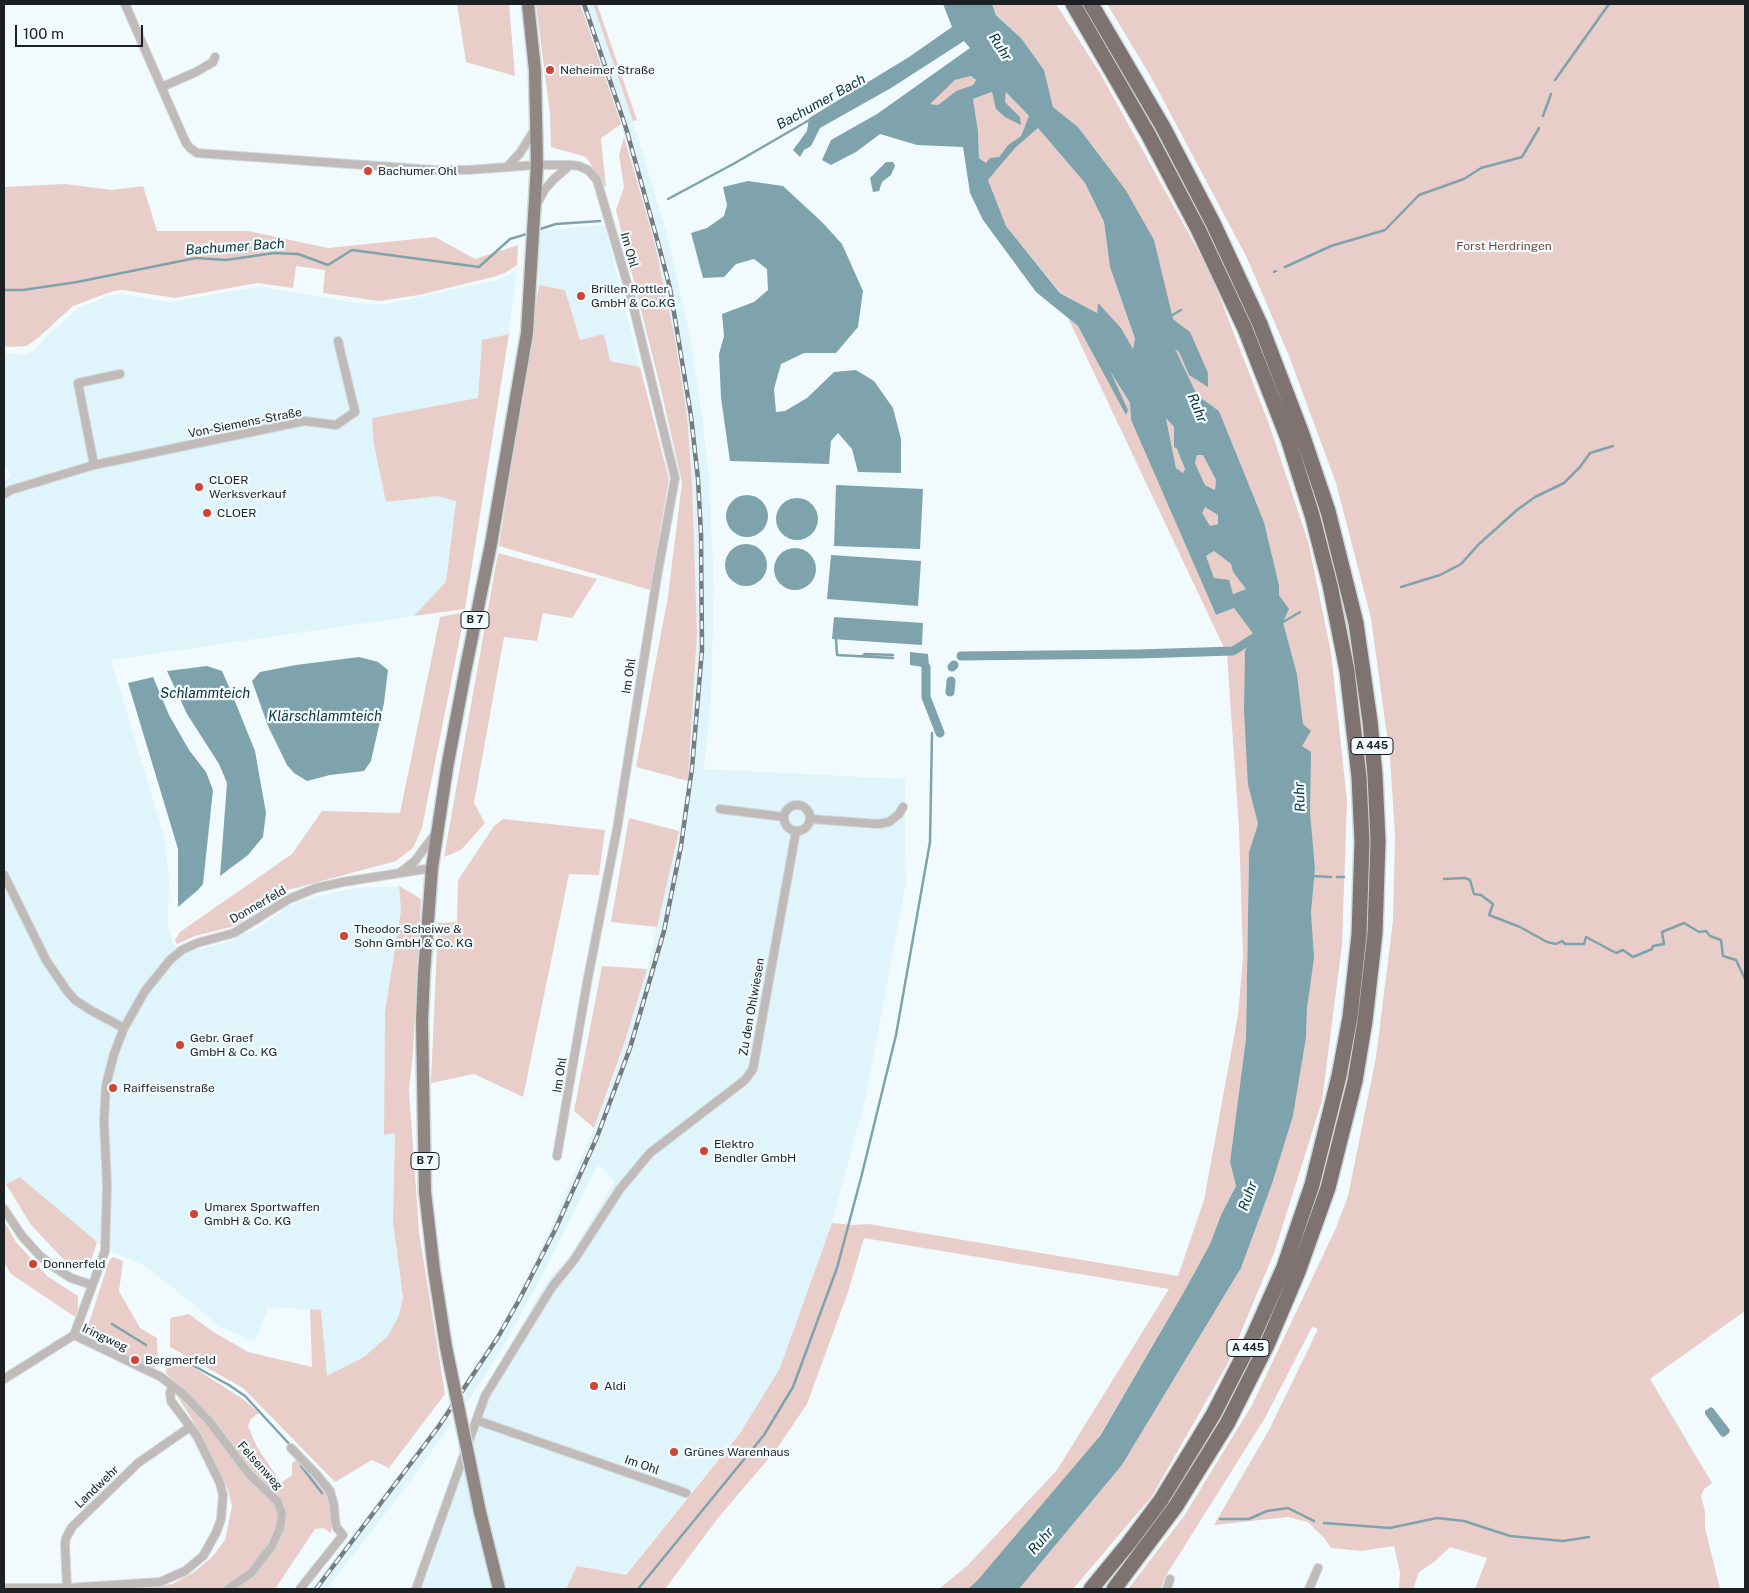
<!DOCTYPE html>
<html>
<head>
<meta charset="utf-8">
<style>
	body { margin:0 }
	#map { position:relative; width:1749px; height:1593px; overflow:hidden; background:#f1fbfe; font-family:"Public Sans",sans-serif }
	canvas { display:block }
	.frame { position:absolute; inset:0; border:5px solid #1c2022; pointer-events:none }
	.scale { position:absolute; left:15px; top:25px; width:128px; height:22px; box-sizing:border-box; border:2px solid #1c2022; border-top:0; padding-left:6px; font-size:15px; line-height:18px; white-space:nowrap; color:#1c2022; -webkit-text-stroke:4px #f1fbfe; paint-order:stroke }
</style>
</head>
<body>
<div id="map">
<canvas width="1749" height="1593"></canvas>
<div class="frame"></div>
<div class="scale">100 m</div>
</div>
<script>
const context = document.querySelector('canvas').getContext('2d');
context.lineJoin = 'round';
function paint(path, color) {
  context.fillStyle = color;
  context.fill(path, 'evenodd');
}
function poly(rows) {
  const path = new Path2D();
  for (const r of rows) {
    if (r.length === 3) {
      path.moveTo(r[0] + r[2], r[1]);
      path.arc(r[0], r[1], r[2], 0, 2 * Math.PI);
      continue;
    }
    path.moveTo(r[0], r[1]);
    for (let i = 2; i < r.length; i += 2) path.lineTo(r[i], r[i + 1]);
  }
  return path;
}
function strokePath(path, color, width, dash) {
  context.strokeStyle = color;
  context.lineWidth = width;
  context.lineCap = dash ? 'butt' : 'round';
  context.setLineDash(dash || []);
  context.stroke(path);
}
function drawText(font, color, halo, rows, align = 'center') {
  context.font = font + ' "Public Sans",sans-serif';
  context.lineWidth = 4.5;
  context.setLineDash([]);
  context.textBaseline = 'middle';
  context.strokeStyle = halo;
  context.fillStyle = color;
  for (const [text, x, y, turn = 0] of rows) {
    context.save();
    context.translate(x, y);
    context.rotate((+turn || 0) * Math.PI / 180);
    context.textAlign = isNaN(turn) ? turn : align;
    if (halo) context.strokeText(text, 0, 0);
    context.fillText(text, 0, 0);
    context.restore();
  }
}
const built = poly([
	[580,4,593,4,633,121,668,238,690,337,702,415,709,477,714,587,711,698,704,769,905,779,906,883,866,1096,832,1223,780,1368,740,1432,625,1575,577,1566,566,1589,422,1589,478,1429,482,1393,546,1283,569,1257,615,1181,598,1164,543,1274,505,1343,467,1404,463,1384,500,1329,522,1287,550,1229,594,1128,615,1072,647,969,679,831,688,781,697,632,692,482,687,416,654,240,621,124],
	[605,225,625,308,640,367,610,361,580,340,565,290,539,285,538,231],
	[516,272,509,334,482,340,478,398,386,502,438,496,456,500,446,582,414,616,111,660,164,837,169,877,168,926,173,943,182,953,225,943,261,926,290,905,318,896,356,888,399,886,401,910,385,1012,384,1135,395,1133,393,1222,403,1297,399,1315,388,1336,360,1362,327,1377,321,1310,268,1307,255,1341,220,1327,176,1290,143,1265,113,1252,97,1242,20,1177,6,1184,4,1180,4,481,11,476,4,462,4,353,23,355,33,352,46,337,77,309,107,296,121,294,170,302,259,287,366,304,386,304,497,280],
	[448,1408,451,1424,412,1479,327,1589,310,1589,398,1476]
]);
const green = poly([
	[457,4,509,4,515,76,466,62],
	[536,4,580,4,621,124,601,138,606,188,586,157,551,147,550,114],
	[593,4,597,4,637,120,633,121],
	[992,4,1056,4,1100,73,1210,272,1269,424,1308,541,1331,652,1347,801,1342,945,1322,1101,1274,1253,1228,1363,1152,1496,1073,1589,1019,1589,1122,1465,1241,1268,1272,1184,1293,1116,1306,1038,1311,913,1315,868,1302,747,1303,724,1297,674,1283,622,1288,609,1279,595,1279,585,1264,522,1219,411,1197,395,1174,348,1179,352,1189,375,1190,332,1173,319,1125,189,1078,127,1053,107,1044,70,1021,38,996,14],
	[1107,4,1745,4,1745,1311,1650,1379,1712,1483,1704,1489,1701,1496,1705,1511,1705,1528,1720,1589,1475,1589,1487,1558,1450,1547,1434,1562,1419,1572,1413,1589,1399,1589,1400,1572,1394,1546,1361,1551,1331,1548,1324,1538,1308,1522,1288,1517,1214,1525,1270,1428,1318,1329,1312,1327,1265,1418,1165,1577,1161,1589,1128,1589,1184,1516,1252,1405,1336,1228,1348,1196,1376,1057,1393,921,1395,836,1390,758,1371,618,1336,483,1289,356,1247,258,1151,77],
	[971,76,976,80,973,85,956,91,938,105,929,104,955,80],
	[993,92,1020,117,1005,102,1006,92,1029,116,1021,136,1008,145,999,157,986,163,979,158,978,131,973,99],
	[1038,128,1085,183,1104,222,1110,267,1135,340,1133,350,1121,328,1098,304,1097,313,1061,293,1006,226,988,180,1015,148],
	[624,137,654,240,675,339,687,416,692,482,697,632,688,781,636,767,668,596,682,483,662,394,616,210,624,187,619,155],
	[65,184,112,190,143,186,157,231,248,231,328,248,435,237,475,259,518,245,517,265,505,273,493,277,419,295,379,301,323,293,325,270,296,266,293,288,257,283,175,298,123,290,113,291,73,306,39,337,27,346,11,347,4,346,4,187],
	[1135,233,1148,250,1151,263,1141,260],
	[539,285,565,290,580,340,604,334,610,361,640,367,669,479,650,590,499,546],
	[1068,318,1078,326,1107,365,1130,403,1131,420,1216,615,1234,608,1254,635,1248,785,1258,824,1249,852,1246,1038,1230,1162,1236,1186,1221,1215,1210,1244,1185,1290,1076,1476,973,1589,939,1589,968,1565,1057,1470,1169,1289,864,1238,848,1292,807,1404,776,1450,718,1518,665,1589,566,1589,577,1566,626,1575,740,1433,780,1368,832,1223,853,1225,868,1224,1178,1276,1204,1200,1238,1015,1243,958,1239,828,1227,654],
	[509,334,465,609,414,616,446,582,456,501,438,496,386,502,374,444,372,418,478,398,482,340],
	[1166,417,1174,427,1174,446,1177,449,1185,469,1183,473,1176,468],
	[1197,455,1203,455,1216,480,1215,490,1205,485,1195,463],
	[1205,506,1218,515,1219,523,1210,527,1201,513],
	[1214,551,1231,564,1233,572,1247,589,1232,594,1214,579,1206,556],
	[498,553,597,579,572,618,543,613,537,641,504,637,474,803,485,823,461,850,444,857],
	[465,612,422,828,413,848,396,861,288,890,235,926,195,936,177,944,175,940,180,932,292,854,322,811,400,813,440,617],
	[629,818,679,831,657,927,611,922],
	[503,819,605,830,599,875,569,874,523,1097,474,1074,431,1083,438,923,457,922,458,880,494,826],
	[399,886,421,899,413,1053,409,1090,419,1232,445,1394,389,1468,372,1460,335,1482,243,1388,170,1347,170,1318,189,1314,212,1331,248,1352,312,1367,310,1309,321,1310,327,1376,364,1357,388,1336,399,1315,403,1297,393,1222,395,1133,384,1135,385,1012,401,910],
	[602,966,647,969,624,1044,594,1128,574,1111],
	[20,1177,97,1242,92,1258,86,1269,78,1270,66,1262,31,1225,6,1184],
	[4,1221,16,1242,47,1276,78,1296,78,1311,75,1317,11,1274,4,1262],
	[113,1257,123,1261,119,1291,140,1328,157,1338,158,1365,151,1368,94,1339,88,1326,109,1261],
	[168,1357,191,1366,243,1399,259,1413,251,1419,248,1426,257,1447,281,1483,292,1475,292,1463,296,1460,299,1460,328,1493,333,1509,331,1533,323,1528,315,1529,275,1589,133,1589,172,1584,194,1572,212,1557,225,1540,232,1506,228,1490,217,1466,192,1419,176,1394,179,1386,166,1373]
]);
const water = poly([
	[943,4,992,4,996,15,1021,38,1044,70,1053,107,1078,127,1125,189,1154,240,1173,319,1190,332,1208,373,1208,387,1189,375,1179,352,1175,349,1197,395,1219,411,1264,522,1279,585,1279,595,1289,609,1283,622,1297,674,1303,724,1311,731,1302,746,1311,752,1310,813,1315,868,1311,913,1314,958,1307,1008,1306,1038,1293,1116,1272,1184,1241,1268,1122,1465,1019,1589,968,1589,977,1581,1100,1436,1185,1290,1210,1244,1221,1215,1236,1186,1230,1162,1246,1038,1249,852,1258,824,1248,785,1244,710,1245,651,1254,635,1234,608,1216,615,1131,420,1130,403,1110,371,1128,410,1126,415,1078,326,1036,292,983,220,970,193,963,147,917,145,880,134,856,152,831,165,822,160,831,140,877,114,970,48,964,41,891,88,820,128,811,146,804,150,800,157,793,150,807,131,809,118,909,57,952,27],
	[971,76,976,80,973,85,956,91,938,105,930,104,955,80],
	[992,92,996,109,1005,117,1021,125,1020,117,1005,102,1006,92,1029,116,1021,136,1008,145,999,157,990,158,986,163,979,158,978,131,973,99],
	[1038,128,1085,183,1104,222,1110,267,1135,339,1133,349,1121,328,1098,303,1097,313,1060,293,1006,226,988,180,1015,148],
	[1135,234,1148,250,1150,263,1141,259],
	[1166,418,1174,427,1174,447,1177,449,1185,469,1183,473,1176,468],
	[1197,455,1203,455,1216,480,1215,490,1205,485,1195,463],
	[1205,507,1218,515,1218,524,1210,526,1202,513],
	[1214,551,1231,564,1233,572,1246,589,1233,594,1229,580,1214,578,1206,556],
	[886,162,893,162,895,166,891,175,882,182,879,191,873,192,870,178],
	[748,181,783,186,822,222,842,244,863,291,858,327,836,353,804,353,781,364,774,389,776,412,785,411,807,398,834,372,856,370,874,381,893,408,901,439,901,473,858,472,852,449,838,433,831,441,829,464,730,461,721,398,719,354,724,336,722,314,754,302,768,290,767,269,754,259,736,264,724,277,703,278,691,233,707,228,724,216,727,205,723,187],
	[836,485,923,489,920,549,834,546],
	[747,516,21],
	[797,519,21],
	[746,565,21],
	[795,569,21],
	[831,555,921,561,918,606,827,599],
	[834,617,923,623,922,645,832,639],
	[910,652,928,654,929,668,910,665],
	[359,657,378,662,388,670,384,703,371,761,364,771,330,775,307,781,294,773,287,765,268,726,252,681,260,672,296,665],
	[207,666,222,671,230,689,255,751,266,813,263,837,248,855,220,876,227,783,219,764,187,714,167,671],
	[153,677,169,715,189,750,206,772,213,790,203,884,198,890,178,907,178,849,128,683],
	[1711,1407,1713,1408,1730,1430,1729,1433,1724,1437,1721,1436,1705,1414,1705,1411]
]);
const stream = poly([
	[1555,80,1609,4],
	[1543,116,1551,94],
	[668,199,735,163,811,119],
	[537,230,556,224,600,221],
	[1285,267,1331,246,1385,230,1419,195,1464,179,1481,168,1522,157,1539,128],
	[1274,272,1276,271],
	[4,290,23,290,77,282,196,258,226,260,274,253,298,254,328,265,352,250,479,267,510,239,530,233],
	[1169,317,1181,310],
	[1401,587,1440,575,1461,564,1479,544,1517,510,1535,497,1564,483,1580,467,1590,453,1613,446],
	[1280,624,1300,612],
	[836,639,837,655,893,658],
	[863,656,865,654,893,655],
	[1312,876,1331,877],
	[1337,877,1344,877],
	[1444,879,1465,878,1470,880,1474,894,1481,895,1493,904,1489,915,1520,927,1547,942,1556,944,1562,941,1565,944,1584,944,1586,937,1616,953,1623,950,1633,957,1652,949,1653,946,1664,944,1662,932,1684,923,1699,932,1706,931,1710,936,1721,940,1723,956,1736,960,1745,979],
	[112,1324,146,1345],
	[181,1359,229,1385,245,1396,292,1447],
	[301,1461,301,1466,322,1493],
	[1220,1519,1249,1519,1267,1511,1288,1508,1314,1521],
	[1324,1523,1390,1528,1437,1518,1464,1521,1510,1536,1563,1541,1589,1537],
	[638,1589,764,1435,793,1387,837,1268,862,1174,896,1035,930,842,932,733]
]);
const canal = poly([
	[961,656,1138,654,1233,651,1257,636],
	[926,667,926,697,940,733],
	[952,667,954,665],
	[950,692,951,681]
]);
const river = poly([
	[1131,223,1146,250,1152,280]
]);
const minor = poly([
	[125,4,186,143,190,148,197,153,434,170,467,170,537,165,570,165,579,166,588,170,597,180,630,293,675,478,657,577,617,829,587,983,557,1156],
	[162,87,196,72,213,62,215,57],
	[507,167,520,153,535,129],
	[537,204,545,189,554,179,570,165],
	[94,465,78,383,120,374],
	[4,494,11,490,94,465,304,421,336,425,355,412,338,341],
	[797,818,13],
	[720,809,784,817],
	[811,819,878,824,889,822,899,814,903,807],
	[401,872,415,861,435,834],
	[4,875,46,960,67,991,75,1000,92,1011,124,1028],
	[4,1209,22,1236,40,1256,54,1267,71,1278,92,1285],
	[74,1335,105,1251,107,1185,104,1121,106,1085,114,1054,124,1028,145,991,170,960,182,950,197,943,234,933,289,899,316,888,343,882,432,868],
	[74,1335,161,1377,183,1394,209,1421,249,1474,277,1501,282,1513,280,1528,272,1546,251,1573,228,1589],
	[4,1379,74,1335],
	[476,1420,686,1493],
	[291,1448,317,1475,330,1491,334,1505,335,1521,337,1528,343,1535,300,1589],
	[4,1588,67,1588,160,1582,185,1571,203,1556,216,1533,221,1519,223,1495,220,1483,197,1436,171,1401,170,1393,173,1386],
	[67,1588,65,1544,66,1538,72,1527,138,1463,190,1427],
	[416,1589,485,1396,552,1287,574,1260,620,1189,650,1153,745,1080,753,1069,796,831],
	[1167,1589,1170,1579],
	[1309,1589,1318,1568]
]);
const primary = poly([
	[446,1347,434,1270,425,1192,422,1021,424,973,432,868,447,768,465,672,491,544,527,333,537,165,535,70,528,4],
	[480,1512,499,1589]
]);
const motorway = poly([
	[1073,4,1148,134,1198,229,1245,329,1288,439,1312,515,1330,585,1347,671,1359,777,1362,842,1359,935,1350,1017,1339,1076,1312,1185,1284,1267,1253,1337,1213,1415,1161,1500,1128,1544,1091,1589],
	[1091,4,1163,127,1213,223,1260,324,1302,434,1328,511,1356,623,1370,721,1375,775,1378,841,1375,933,1365,1021,1355,1081,1328,1188,1298,1272,1267,1345,1227,1424,1176,1506,1114,1589]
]);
const rail = poly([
	[316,1589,439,1426,498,1337,518,1302,555,1230,597,1137,630,1048,664,931,681,846,692,768,702,650,701,534,698,479,691,416,670,288,657,239,626,128,584,4]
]);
const primaryBridge = poly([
	[446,1347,480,1512]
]);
const markers = [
	[550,70,5,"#d04335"],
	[368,171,5,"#d04335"],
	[581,296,5,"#d04335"],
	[199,487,5,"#d04335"],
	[207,513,5,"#d04335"],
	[344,936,5,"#d04335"],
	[180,1045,5,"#d04335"],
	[113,1088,5,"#d04335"],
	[704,1151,5,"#d04335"],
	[194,1214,5,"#d04335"],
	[33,1264,5,"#d04335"],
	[135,1360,5,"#d04335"],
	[594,1386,5,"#d04335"],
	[674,1452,5,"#d04335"]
];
const shields = [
	[475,620,28],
	[1372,746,42],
	[425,1161,28],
	[1248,1348,42]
];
const shieldNames = [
	["B 7",475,620],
	["A 445",1372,746],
	["B 7",425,1161],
	["A 445",1248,1348]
];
const poiNames = [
	["Neheimer Straße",560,70],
	["Bachumer Ohl",378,171],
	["Brillen Rottler",591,289],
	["GmbH & Co.KG",591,303],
	["CLOER",209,480],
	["Werksverkauf",209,494],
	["CLOER",217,513],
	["Theodor Scheiwe &",354,929],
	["Sohn GmbH & Co. KG",354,943],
	["Gebr. Graef",190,1038],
	["GmbH & Co. KG",190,1052],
	["Raiffeisenstraße",123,1088],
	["Elektro",714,1144],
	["Bendler GmbH",714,1158],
	["Umarex Sportwaffen",204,1207],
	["GmbH & Co. KG",204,1221],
	["Donnerfeld",43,1264],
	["Bergmerfeld",145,1360],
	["Aldi",604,1386],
	["Grünes Warenhaus",684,1452]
];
const parkNames = [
	["Forst Herdringen",1504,246]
];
const streetNames = [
	["Im Ohl",629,250,74],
	["Von-Siemens-Straße",245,423,-11],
	["Im Ohl",629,676,-81],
	["Donnerfeld",258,905,-30],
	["Zu den Ohlwiesen",752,1007,-80],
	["Im Ohl",560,1075,-81],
	["Iringweg",105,1338,25],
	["Im Ohl",642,1465,19],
	["Felsenweg",260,1466,48],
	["Landwehr",97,1487,-44]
];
const waterNames = [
	["Ruhr",1000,47,57],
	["Bachumer Bach",821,102,-29],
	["Bachumer Bach",235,247,-4],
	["Ruhr",1197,408,67],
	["Schlammteich",205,694],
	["Klärschlammteich",325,717],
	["Ruhr",1300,797,-93],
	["Ruhr",1248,1196,-70],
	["Ruhr",1041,1541,-49]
];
paint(built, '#dff5fb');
paint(green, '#e9cdc8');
paint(water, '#7ea3ad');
strokePath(stream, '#7ea3ad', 2.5);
strokePath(canal, '#7ea3ad', 9);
strokePath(river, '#7ea3ad', 15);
strokePath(minor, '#cfd8db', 10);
strokePath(primary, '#cfd8db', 15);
strokePath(motorway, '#cfd8db', 18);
strokePath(minor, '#c0bab9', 8);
strokePath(primary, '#908684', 12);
strokePath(motorway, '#7e7371', 15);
strokePath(rail, '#767c7f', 4.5);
strokePath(rail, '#f1fbfe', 2.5, [8]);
strokePath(primaryBridge, '#cfd8db', 15, []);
strokePath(primaryBridge, '#908684', 12);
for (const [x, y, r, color] of markers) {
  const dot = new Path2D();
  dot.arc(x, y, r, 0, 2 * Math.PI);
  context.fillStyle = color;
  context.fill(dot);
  strokePath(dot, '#f1fbfe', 2);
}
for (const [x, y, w] of shields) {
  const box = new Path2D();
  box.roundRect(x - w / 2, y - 8.5, w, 17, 4);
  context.fillStyle = '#f1fbfe';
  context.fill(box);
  strokePath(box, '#1c2022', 1);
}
drawText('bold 11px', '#1c2022', null, shieldNames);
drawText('12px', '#1c2022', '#f1fbfe', poiNames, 'left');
drawText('12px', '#78453e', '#f1fbfe', parkNames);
drawText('12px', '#1c2022', '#f1fbfe', streetNames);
drawText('italic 14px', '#0c3039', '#f1fbfe', waterNames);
</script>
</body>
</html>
